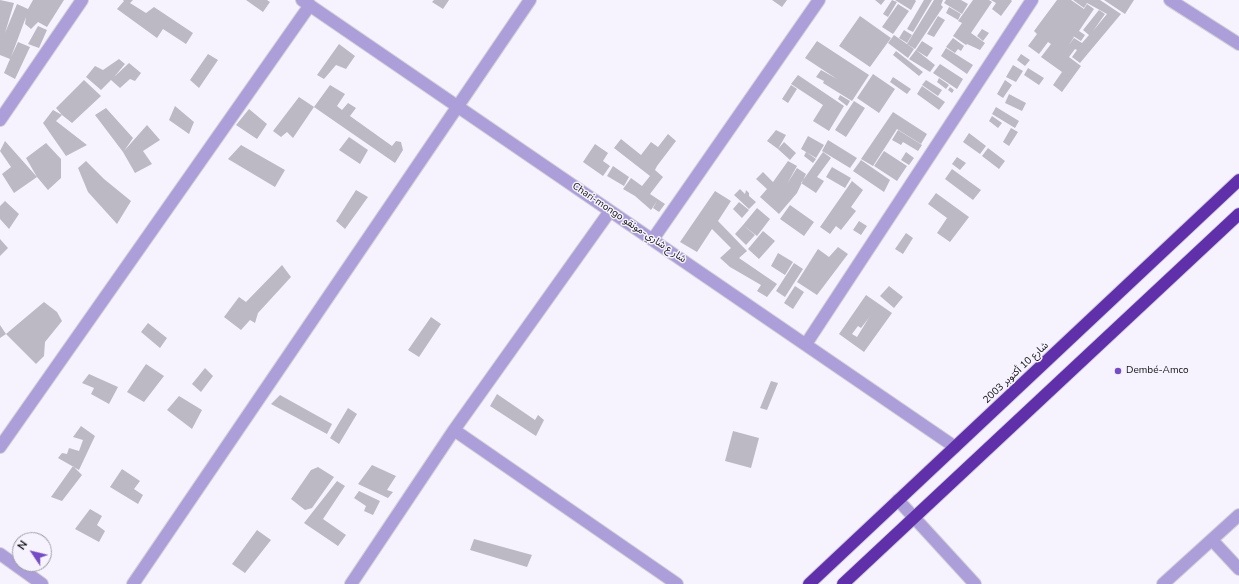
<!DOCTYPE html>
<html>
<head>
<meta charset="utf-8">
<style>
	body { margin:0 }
	#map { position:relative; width:1239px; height:584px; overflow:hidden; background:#f6f3fe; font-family:"Nunito Sans",sans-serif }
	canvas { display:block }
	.north { position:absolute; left:12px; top:532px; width:40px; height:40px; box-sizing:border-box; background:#f6f3fe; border:1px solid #9b99a1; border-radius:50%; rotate:305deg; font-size:11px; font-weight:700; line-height:16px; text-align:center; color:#131215 }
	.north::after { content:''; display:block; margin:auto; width:14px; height:18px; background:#764cc5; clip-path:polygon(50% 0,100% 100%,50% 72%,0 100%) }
</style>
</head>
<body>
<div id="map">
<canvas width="1239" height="584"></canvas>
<div class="north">N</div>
</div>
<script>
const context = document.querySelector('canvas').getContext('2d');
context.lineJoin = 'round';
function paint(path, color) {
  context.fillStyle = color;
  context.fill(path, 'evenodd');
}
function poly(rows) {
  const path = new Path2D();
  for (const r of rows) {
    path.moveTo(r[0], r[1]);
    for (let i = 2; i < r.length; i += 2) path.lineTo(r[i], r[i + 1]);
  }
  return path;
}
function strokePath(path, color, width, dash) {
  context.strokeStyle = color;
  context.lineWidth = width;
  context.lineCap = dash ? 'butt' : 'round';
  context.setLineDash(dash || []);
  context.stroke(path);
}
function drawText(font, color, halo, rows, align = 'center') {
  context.font = font + ' "Nunito Sans","Noto Sans Arabic",sans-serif';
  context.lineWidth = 3;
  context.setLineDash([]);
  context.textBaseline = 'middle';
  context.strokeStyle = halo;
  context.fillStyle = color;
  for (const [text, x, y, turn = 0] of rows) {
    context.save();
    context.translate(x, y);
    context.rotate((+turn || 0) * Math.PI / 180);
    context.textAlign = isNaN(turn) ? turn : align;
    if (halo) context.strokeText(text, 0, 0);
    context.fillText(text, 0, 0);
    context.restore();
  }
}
const building = poly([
	[0,0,14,3,5,33,17,4,28,9,33,0,64,0,47,27,38,22,31,29,25,24,26,17,11,57,18,42,30,47,15,79,4,73,10,59,0,55],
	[123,0,133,0,130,3,146,13,154,7,193,33,186,44,163,29,157,38,117,9,124,1],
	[246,0,267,0,270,2,263,12],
	[434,0,449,0,443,9,432,2],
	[772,0,787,0,782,7],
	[875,0,885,0,881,5],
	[892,0,897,2,888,17,883,14],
	[895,0,915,0,916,1,911,10],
	[924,0,932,0,913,32,907,29],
	[934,0,943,0,941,5,943,7,915,49,907,44],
	[946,0,961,0,968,4,962,14,944,3],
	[973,0,989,0,992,2,971,33,985,43,980,50,967,44,966,45,953,36,962,23,958,21],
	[991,0,1011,0,1012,1,1001,16,992,9,996,3],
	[1057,0,1071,0,1084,9,1087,4,1094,9,1079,31,1085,35,1081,41,1073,36,1074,37,1069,45,1074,38,1082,43,1089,35,1083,30,1099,10,1105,14,1093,31,1107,14,1087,3,1084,8,1073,0,1100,0,1121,14,1080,63,1072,57,1077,50,1075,49,1069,57,1081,66,1062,92,1053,85,1062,72,1041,57,1051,44,1048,42,1039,54,1028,46,1037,34,1034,31],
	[1104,0,1134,0,1125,14],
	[898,4,909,11,893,34,882,27],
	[949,7,961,14,958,20,946,13],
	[860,16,891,38,870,67,839,46],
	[938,16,945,20,934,37,927,34],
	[38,26,47,30,39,48,28,44],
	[982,29,989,33,983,41,977,36],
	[904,30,912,35,907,43,899,38],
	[894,35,914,49,908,58,888,43],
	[953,38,964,46,961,51,958,49,955,53,946,47],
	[817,41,869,75,852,101,823,83,824,81,816,77,821,70,837,79,805,58],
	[922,41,933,48,927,57,916,50],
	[339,44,355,56,346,69,336,65,324,79,317,75],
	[946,48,973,65,967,74,941,56],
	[916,50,935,65,930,72,909,59],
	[896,51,923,72,919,76,893,55],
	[208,54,218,60,199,88,190,80],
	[1021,54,1030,60,1025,66,1017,60],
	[119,59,125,64,114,77,129,63,141,73,135,81,130,79,120,88,111,80,101,90,86,77,95,66,103,70],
	[940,64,963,79,957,89,933,73],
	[1013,65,1023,71,1016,82,1006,77],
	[1028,68,1044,78,1039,85,1024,75],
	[873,74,895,89,879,113,857,98],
	[798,75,844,106,829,131,813,121,823,105,791,84],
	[893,77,911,89,907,94,890,82],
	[939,78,949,85,946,89,937,82],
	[84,80,101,96,72,123,62,115,56,121,87,145,66,156,43,123,53,110,62,115,56,108],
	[926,80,942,90,938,96,922,85],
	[1005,80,1012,85,1003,98,997,94],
	[330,85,345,94,337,106,342,110,348,103,356,108,350,116,392,146,396,141,401,142,403,150,395,163,314,107],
	[791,85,797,89,788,103,782,99],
	[922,86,945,102,939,110,917,94],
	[950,87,954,90,952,93,948,90],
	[1009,94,1026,103,1022,111,1005,103],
	[840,95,850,101,847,106,838,99],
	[299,97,314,107,293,138,287,132,281,137,273,131],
	[854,101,865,108,846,137,835,130],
	[175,106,194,122,189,134,169,120],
	[996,107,1019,121,1015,128,992,114],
	[106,108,133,138,124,151,147,125,160,140,143,151,152,164,135,173,123,152,95,115],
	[249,109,267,124,257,139,236,125],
	[893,112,927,134,921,144,897,129,873,166,861,159],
	[992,116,1002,123,998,128,989,121],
	[1011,128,1018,132,1009,146,1003,142],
	[776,130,786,135,778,149,767,141],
	[898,130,922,145,918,151,903,142,901,145,892,140],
	[969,133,986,146,980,154,963,142],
	[668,134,676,141,657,166,655,170,663,177,650,194,665,204,659,212,653,208,657,201,651,210,635,196,623,189,631,178,642,186,650,176,614,148,621,139,641,155,651,142,658,147],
	[808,136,824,145,816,158,801,149],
	[349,137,368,150,360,164,339,150],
	[828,140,857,158,850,168,822,151],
	[5,141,37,177,26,158,46,143,61,159,61,178,48,190,37,177,14,193,2,174,11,167,0,151],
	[784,142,796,153,790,160,778,149],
	[595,144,608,153,603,161,610,166,603,176,583,162],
	[241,145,285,170,275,187,228,159],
	[988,148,1005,161,999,169,982,156],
	[884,151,907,166,897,181,874,166],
	[806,152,816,159,813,163,804,156],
	[823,152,831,158,817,177,824,181,816,193,801,183],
	[906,152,914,158,909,165,901,160],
	[957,157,966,163,960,170,952,164],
	[861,160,890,180,884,192,853,171],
	[86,161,104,179,131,201,117,224,88,192,78,168],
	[788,161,797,166,787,184,797,168,806,174,797,193,779,214,760,197,767,189,756,179,763,172,773,182],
	[613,166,629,177,624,186,607,176],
	[832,167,851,178,845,188,826,177],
	[952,169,981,190,973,200,945,179],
	[852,181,863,190,851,207,856,211,841,230,836,226,830,234,820,227],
	[740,189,745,194,746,190,749,193,749,196,756,202,749,209,734,195],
	[356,190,368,197,345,229,336,221],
	[715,191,731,201,718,221,747,251,739,258,777,284,767,297,757,291,761,285,730,267,720,258,731,248,712,229,697,252,680,242],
	[936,193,969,217,950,242,937,233,947,218,928,204],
	[5,201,19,214,9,229,0,219,0,206],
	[739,202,749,210,742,218,733,209],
	[790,205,814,222,804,236,780,219],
	[757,208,770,219,757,236,743,225],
	[859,221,867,226,861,235,853,230],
	[743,225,755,235,746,245,735,234],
	[763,231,775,241,759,259,748,249],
	[906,233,913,238,903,254,895,249],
	[0,239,8,248,0,256],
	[838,247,848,254,817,295,797,282,818,249,829,257],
	[778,253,793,262,785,275,771,266],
	[794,263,803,269,785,297,776,291],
	[282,265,291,277,258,313,255,323,250,320,241,330,224,317,239,297,246,302],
	[795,286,804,292,793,309,784,303],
	[889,286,903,297,894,308,880,296],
	[866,295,892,313,864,352,839,334],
	[860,313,868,319,870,316,857,337,852,334,858,326,861,328,868,319],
	[44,302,57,312,62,321,45,342,44,356,36,364,6,334],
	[431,317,441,324,419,357,408,350],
	[148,323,167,338,160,348,141,332],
	[0,325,6,334,0,338],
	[146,364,164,376,144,402,127,392],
	[205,368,213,376,201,392,192,384],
	[89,374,118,387,109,404,91,394,94,388,82,383],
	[771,381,778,383,767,410,760,408],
	[497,394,535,420,538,415,544,420,536,436,490,406],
	[280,395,332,424,327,434,271,404],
	[179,396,202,410,192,429,167,410],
	[348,408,357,414,339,444,330,438],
	[81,426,95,436,79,470,58,458,62,453,67,454,69,448,79,451,83,440,73,437],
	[733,431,759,438,751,468,725,461],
	[372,465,396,476,387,490,393,492,388,498,358,484],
	[73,466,82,475,62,501,51,497],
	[318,467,334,477,312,508,305,510,291,499,311,470],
	[122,469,140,481,134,489,143,495,138,504,110,487],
	[337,481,345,486,323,519,346,535,338,546,304,523],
	[359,491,380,501,373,515,364,511,366,506,354,498],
	[90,509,102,516,97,525,105,531,99,542,75,529],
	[257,530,271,540,245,573,232,564],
	[474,539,532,555,527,567,470,550]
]);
const minor = poly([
	[302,0,955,447],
	[1170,0,1239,44],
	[0,120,82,0],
	[653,239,819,0],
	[806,344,1032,0],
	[454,430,677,584],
	[0,447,310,5],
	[898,500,975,584],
	[1212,540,1239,569],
	[0,554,42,584],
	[133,584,530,0],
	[351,584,454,430,610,211],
	[1163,584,1239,515]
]);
const highway = poly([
	[809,584,1239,180],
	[843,584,1239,214]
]);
const markers = [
	[1118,371,4,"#764cc5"]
];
const streetNames = [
	["Chari-mongo شار ع شاري-مونقو",629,223,34],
	["شارع 10 أكتوبر 2003",1016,373,-43]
];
const poiNames = [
	["Dembé-Amco",1126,371]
];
paint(building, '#bcb9c4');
strokePath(minor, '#d2cfd9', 14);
strokePath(highway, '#d2cfd9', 14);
strokePath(minor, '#ac9ed8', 12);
strokePath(highway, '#6030ab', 12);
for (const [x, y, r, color] of markers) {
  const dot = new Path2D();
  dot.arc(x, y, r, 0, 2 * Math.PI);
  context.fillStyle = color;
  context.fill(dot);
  strokePath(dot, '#f6f3fe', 1.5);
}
drawText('10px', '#131215', '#f6f3fe', streetNames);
drawText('10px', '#131215', '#f6f3fe', poiNames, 'left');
</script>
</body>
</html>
